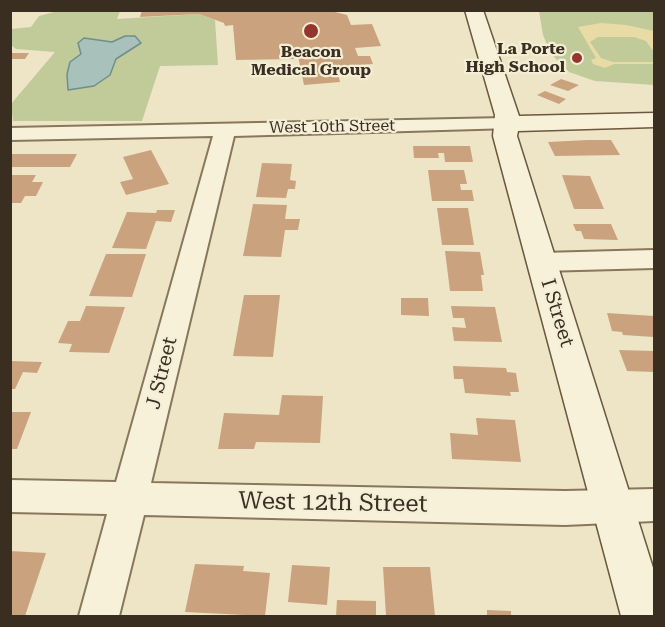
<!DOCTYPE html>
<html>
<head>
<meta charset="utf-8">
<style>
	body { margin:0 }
	#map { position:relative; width:665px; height:627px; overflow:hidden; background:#ede5c6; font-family:"Roboto Serif",serif }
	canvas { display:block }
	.frame { position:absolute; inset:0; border:12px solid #392e20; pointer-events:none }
</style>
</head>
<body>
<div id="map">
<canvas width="665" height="627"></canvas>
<div class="frame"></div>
</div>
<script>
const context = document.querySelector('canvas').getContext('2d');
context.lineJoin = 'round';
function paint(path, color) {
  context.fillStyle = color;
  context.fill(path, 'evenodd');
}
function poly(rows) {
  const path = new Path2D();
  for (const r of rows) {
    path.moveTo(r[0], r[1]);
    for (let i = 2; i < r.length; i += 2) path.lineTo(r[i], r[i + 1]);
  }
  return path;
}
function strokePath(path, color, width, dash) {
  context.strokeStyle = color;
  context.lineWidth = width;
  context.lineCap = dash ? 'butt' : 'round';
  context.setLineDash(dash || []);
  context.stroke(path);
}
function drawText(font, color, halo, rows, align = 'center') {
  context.font = font + ' "Roboto Serif",serif';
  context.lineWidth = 4.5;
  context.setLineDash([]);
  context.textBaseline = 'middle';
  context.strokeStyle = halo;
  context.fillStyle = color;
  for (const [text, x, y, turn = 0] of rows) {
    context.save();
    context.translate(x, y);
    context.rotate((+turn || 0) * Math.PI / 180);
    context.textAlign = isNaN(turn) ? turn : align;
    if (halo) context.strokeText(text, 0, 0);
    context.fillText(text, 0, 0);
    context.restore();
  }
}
const green = poly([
	[58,11,120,11,117,19,199,14,215,20,218,65,160,66,142,121,13,121,11,104,55,52,16,49,11,45,11,29,31,27,39,16],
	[125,36,134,36,141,42,116,59,81,54,84,38,112,42],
	[539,11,654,11,654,85,595,81,569,72,551,54,543,35]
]);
const sand = poly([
	[601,23,626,25,654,31,654,52,646,41,634,37,598,37,590,42,601,58,613,62,654,62,654,64,614,64,605,68,593,64,591,60,596,58,578,27]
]);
const water = poly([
	[125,36,135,36,141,43,116,59,110,75,94,86,68,90,67,74,70,62,81,54,78,43,84,38,112,42,125,36]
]);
const building = poly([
	[142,10,335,12,347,15,351,25,372,24,381,46,355,48,358,56,370,56,373,64,360,65,362,73,338,74,340,82,304,85,298,56,294,56,294,59,236,60,233,25,225,26,224,23,199,14,140,17],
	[10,53,29,53,25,59,10,59],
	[561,79,579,85,568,91,550,85],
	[545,91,566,99,559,104,537,95],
	[588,140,611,140,620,155,555,156,548,142],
	[413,146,470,146,473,162,445,162,444,153,438,153,439,158,414,158],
	[151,150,169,184,126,195,120,182,133,179,123,157],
	[12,154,77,154,70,167,10,167],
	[262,163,292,164,290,180,296,181,295,189,288,189,286,198,256,197],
	[428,170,464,170,467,184,460,184,461,190,472,190,474,201,432,201],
	[12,175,36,175,32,182,43,182,36,196,25,196,21,203,10,203],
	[562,175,590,176,604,209,574,209],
	[253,204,287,205,285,219,300,219,298,230,285,230,281,257,243,256],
	[437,208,468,208,474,245,442,245],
	[157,210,175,210,171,222,156,221,146,249,112,248,127,212,156,213],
	[573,224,611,224,618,240,584,239,581,231,576,231],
	[445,251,480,252,484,275,481,275,483,291,450,291],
	[106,254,146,254,132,297,89,296],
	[244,295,280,295,273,357,233,356],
	[401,298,428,298,429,316,401,315],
	[86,306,125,307,109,353,69,352,72,344,58,343,68,321,80,321],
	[451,306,495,307,502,342,454,341,452,327,466,328,464,318,453,318],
	[607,313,654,316,654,337,623,335,622,332,612,331],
	[619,350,654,351,654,372,627,371],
	[10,361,42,362,37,373,23,372,15,389,10,389],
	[453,366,506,368,507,372,516,373,519,392,510,392,511,396,465,393,463,379,454,379],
	[282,395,323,396,320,443,256,442,254,449,218,449,224,413,279,415],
	[10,412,31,412,17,449,10,449],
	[476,418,515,420,521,462,452,459,450,433,478,435],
	[10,551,46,553,25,616,10,616],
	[195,564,244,566,243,571,270,573,265,616,185,612],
	[292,565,330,567,327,605,288,602],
	[383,567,430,567,435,616,386,616],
	[337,600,376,601,376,616,336,616],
	[487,610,511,611,511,616,487,616]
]);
const street = poly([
	[505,118,512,120,515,124,512,128,234,136,151,483,565,491,654,489,654,521,565,525,144,515,119,616,79,616,107,514,10,512,10,480,116,482,213,136,10,140,10,128,505,118],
	[654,250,654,268,542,271,533,268,529,262,533,256,542,253,654,250]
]);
const secondary = poly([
	[465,10,483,10,519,116,654,113,654,127,518,131,517,136,654,571,654,616,621,616,493,136,495,115,465,10]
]);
const markers = [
	[311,31,8,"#95362e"],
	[577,58,6,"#95362e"]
];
const farPoinames = [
	["La Porte",565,49],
	["High School",565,67],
	["Beacon",311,52,"center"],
	["Medical Group",311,70,"center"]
];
const farStreetnames = [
	["West 10th Street",332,127,-1]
];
const streetNames = [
	["I Street",557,313,73],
	["J Street",162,373,-76]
];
const nearStreetnames = [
	["West 12th Street",333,503,1]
];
paint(green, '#c1cb9a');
paint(sand, '#e8dba5');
paint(water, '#a8c1bb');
strokePath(water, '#6e8f8a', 1.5);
paint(building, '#caa37e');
strokePath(street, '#88775c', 4);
strokePath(secondary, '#6a583f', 3);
paint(street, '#f8f1d9');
paint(secondary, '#f8f1d9');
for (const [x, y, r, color] of markers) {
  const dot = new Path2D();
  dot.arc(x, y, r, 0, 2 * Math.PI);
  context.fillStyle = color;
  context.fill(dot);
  strokePath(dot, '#f5eed6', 2);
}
drawText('bold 16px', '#392e20', '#f5eed6', farPoinames, 'right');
drawText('16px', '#392e20', '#f5eed6', farStreetnames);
drawText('20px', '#392e20', '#f5eed6', streetNames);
drawText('24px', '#392e20', '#f5eed6', nearStreetnames);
</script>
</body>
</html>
